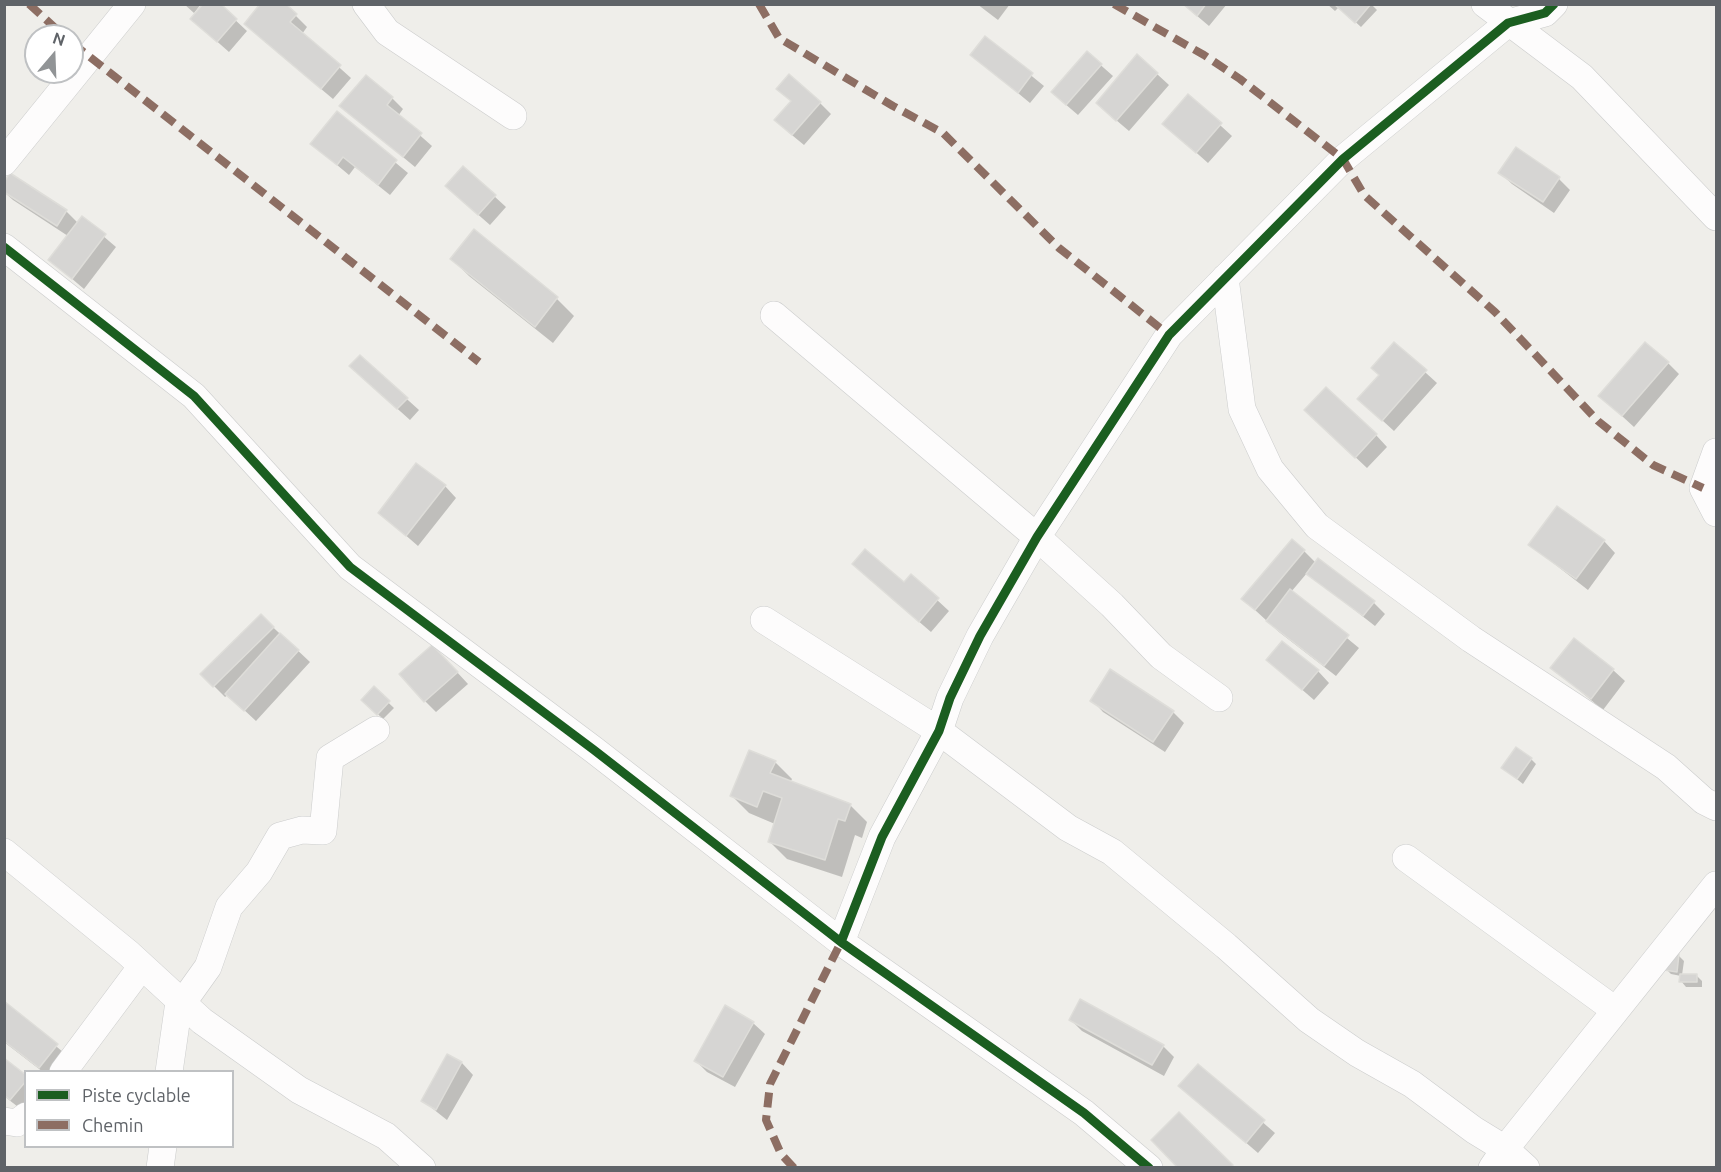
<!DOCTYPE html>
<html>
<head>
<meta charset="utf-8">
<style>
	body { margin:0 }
	#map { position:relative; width:1721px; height:1172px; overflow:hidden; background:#efeeea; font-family:Ubuntu,sans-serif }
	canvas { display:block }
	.frame { position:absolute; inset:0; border:6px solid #5f6368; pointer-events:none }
	.legend { position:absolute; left:24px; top:1070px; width:210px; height:78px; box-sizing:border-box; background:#fff; border:2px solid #bfc1c3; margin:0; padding:8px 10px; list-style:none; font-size:18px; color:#5f6368 }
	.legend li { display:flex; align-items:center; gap:12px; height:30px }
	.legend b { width:30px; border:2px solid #bfc1c3 }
	.north { position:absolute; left:24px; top:24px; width:60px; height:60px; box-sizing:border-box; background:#fff; border:2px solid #bfc1c3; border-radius:50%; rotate:19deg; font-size:16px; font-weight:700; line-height:24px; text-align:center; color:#5f6368 }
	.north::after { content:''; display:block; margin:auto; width:21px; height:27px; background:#919496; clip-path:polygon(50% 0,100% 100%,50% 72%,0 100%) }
</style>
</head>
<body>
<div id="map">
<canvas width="1721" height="1172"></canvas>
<div class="frame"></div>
<ul class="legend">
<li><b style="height:8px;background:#1b5e20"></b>Piste cyclable</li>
<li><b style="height:8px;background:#8d6e63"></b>Chemin</li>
</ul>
<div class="north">N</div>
</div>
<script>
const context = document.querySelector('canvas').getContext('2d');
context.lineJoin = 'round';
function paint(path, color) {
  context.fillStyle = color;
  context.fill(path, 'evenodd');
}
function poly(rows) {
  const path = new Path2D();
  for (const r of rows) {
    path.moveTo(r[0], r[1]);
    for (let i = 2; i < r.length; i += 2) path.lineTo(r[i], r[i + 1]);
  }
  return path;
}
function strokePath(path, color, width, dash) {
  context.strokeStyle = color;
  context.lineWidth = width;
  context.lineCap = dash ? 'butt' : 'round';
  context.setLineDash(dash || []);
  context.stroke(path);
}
const shadow = poly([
	[184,4,201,4,194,13],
	[218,4,247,31,229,52,204,30],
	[284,4,307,27,302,34,351,78,333,99,257,35],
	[977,4,1010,4,998,20],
	[1183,4,1227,4,1209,26],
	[1327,4,1371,4,1377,10,1361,27,1339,7,1335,11],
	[985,38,1044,86,1030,103,972,55],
	[1087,53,1113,76,1078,115,1064,103],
	[1157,74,1169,85,1129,131,1109,114],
	[1188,96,1232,136,1208,163,1164,124],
	[392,98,403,109,398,116,432,146,415,167,341,106],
	[792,102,820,103,831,114,804,145,787,131],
	[337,114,408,173,390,195,355,167,349,175,312,144],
	[1500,173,1559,179,1570,190,1554,213,1512,184],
	[10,175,66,211,78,223,82,218,116,247,84,289,50,260,68,236,13,200,4,192],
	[494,196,506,207,490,225,458,197],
	[474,232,557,299,574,316,553,343,469,276,452,259],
	[1394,344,1437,383,1394,431,1371,410,1381,375],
	[360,357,419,410,410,420,363,378],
	[1668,363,1679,374,1634,427,1600,396],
	[1317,421,1376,435,1387,447,1367,468],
	[445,486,456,498,418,546,380,513],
	[1604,541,1615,553,1588,590,1530,545],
	[1304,551,1316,563,1374,603,1385,614,1375,626,1307,573,1291,592,1359,648,1336,676,1279,632,1243,599],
	[865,575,904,584,911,576,949,611,931,632],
	[261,616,310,662,256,721,228,695,225,697,202,674],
	[444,658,468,684,436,712,425,701],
	[1268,660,1318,671,1329,683,1314,700],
	[1552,668,1613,670,1625,681,1603,710],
	[374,689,394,708,383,719,363,700],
	[1092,700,1173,712,1184,723,1165,752,1103,712],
	[1531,759,1536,764,1523,784,1503,768],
	[775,762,792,779,790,783,850,805,867,822,862,838,855,835,842,877,787,859,770,842,775,824,749,813,732,796],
	[1679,956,1684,961,1682,975,1697,976,1702,981,1702,987,1686,987,1681,981,1681,976,1671,974,1666,969],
	[4,1003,69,1057,57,1072,43,1072,4,1042],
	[1071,1020,1163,1046,1174,1057,1164,1076,1082,1031],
	[753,1023,765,1034,735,1087,707,1072,696,1061],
	[448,1056,462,1063,473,1075,447,1120,423,1101],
	[4,1060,26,1077,26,1106,22,1110,4,1096],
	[1198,1066,1275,1133,1258,1153,1180,1086]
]);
const building = poly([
	[203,4,221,4,237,19,217,42,190,19,203,4],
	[260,4,286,4,297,14,290,22,341,65,321,89,244,24,260,4],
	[1183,4,1206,4,1197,16,1183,4],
	[1334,4,1371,4,1355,23,1334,4],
	[985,36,1033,73,1018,93,970,55,985,36],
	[1087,51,1102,64,1066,105,1051,92,1087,51],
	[1137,54,1158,73,1116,121,1096,103,1137,54],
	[789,74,821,102,792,135,774,120,791,101,776,89,789,74],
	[366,75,393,97,387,105,422,133,403,157,339,106,366,75],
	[1188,94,1222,123,1196,153,1162,124,1188,94],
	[337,111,397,160,378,185,343,157,337,165,310,144,337,111],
	[1516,147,1560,177,1543,202,1498,173,1516,147],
	[463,166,496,195,478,215,445,186,463,166],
	[10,173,67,210,57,226,4,192,4,182,10,173],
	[82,216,106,234,72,279,48,260,82,216],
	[474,229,558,297,535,327,450,259,474,229],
	[1394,342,1427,370,1382,421,1357,399,1379,375,1371,368,1394,342],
	[1645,342,1669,362,1622,416,1598,396,1645,342],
	[360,355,408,398,397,409,349,366,360,355],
	[1326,387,1377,434,1355,458,1304,410,1326,387],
	[416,463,446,485,406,536,378,513,416,463],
	[1557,506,1605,540,1576,579,1528,545,1557,506],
	[1292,539,1305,550,1255,610,1241,599,1292,539],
	[865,549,904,582,911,574,939,598,919,622,852,564,865,549],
	[1318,558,1375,601,1363,616,1306,574,1318,558],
	[1290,589,1349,635,1324,666,1266,621,1290,589],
	[261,614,274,627,213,687,200,674,261,614],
	[280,633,299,650,244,711,225,694,280,633],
	[1574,638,1614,669,1591,699,1550,668,1574,638],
	[1282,641,1319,670,1302,690,1266,660,1282,641],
	[432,645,458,672,424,702,399,674,432,645],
	[1110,669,1174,711,1153,742,1090,701,1110,669],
	[374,686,390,701,377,715,361,700,374,686],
	[1516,747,1532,758,1517,779,1501,768,1516,747],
	[749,750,776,761,770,773,851,804,845,821,838,819,825,860,768,842,782,798,763,791,757,807,730,796,749,750],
	[1667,953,1679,954,1677,972,1664,970,1667,953],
	[1680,974,1697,974,1697,982,1679,982,1680,974],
	[1080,999,1164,1045,1152,1065,1069,1020,1080,999],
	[4,1001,58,1044,39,1068,4,1041,4,1001],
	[725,1005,754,1022,723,1077,694,1061,725,1005],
	[447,1054,462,1062,436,1110,421,1101,447,1054],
	[4,1058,26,1075,26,1081,10,1100,4,1095,4,1058],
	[1198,1064,1265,1120,1246,1143,1178,1086,1198,1064],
	[1179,1112,1233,1165,1231,1168,1178,1168,1151,1140,1179,1112]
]);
const minor = poly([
	[366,4,387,32,513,116],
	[1485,4,1582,77,1716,217],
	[4,162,132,4],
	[4,247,194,396,350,567,594,750,841,942,1084,1113,1149,1168],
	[1225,278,1242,409,1270,469,1317,526,1471,639,1666,767,1704,801,1716,807],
	[774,315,1037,537,1112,605,1161,656,1219,698],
	[1716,452,1703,488,1716,513],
	[764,620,939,731,1068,828,1112,852,1226,946,1309,1020,1357,1053,1412,1084,1474,1130,1505,1149,1492,1168],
	[4,852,128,953,202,1021,299,1090,386,1136,422,1168],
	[1406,858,1615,1010],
	[841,942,882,837,939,731,950,698,980,636,1037,537,1169,335,1343,159,1508,23,1545,13,1554,4],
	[63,1072,142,966],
	[169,1072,178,1009,208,967,229,907,259,872,280,836,302,830,323,831,330,758,376,730],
	[4,1121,17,1123,26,1116],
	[160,1168,163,1146],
	[1526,1168,1505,1149,1716,885]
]);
const quiet = poly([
	[29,4,64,36],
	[759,4,779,38,893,106,943,133,1059,248,1169,335],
	[1114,4,1204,55,1240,79,1343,159,1364,195,1495,312,1598,421,1653,465,1703,488],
	[72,43,479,362],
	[794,1168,781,1154,766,1120,770,1084,841,942]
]);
const cycleway = poly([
	[4,247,194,396,350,567,594,750,841,942,1084,1113,1149,1168],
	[841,942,882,837,939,731,950,698,980,636,1037,537,1169,335,1343,159,1508,23,1545,13,1554,4]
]);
paint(shadow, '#0003');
paint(building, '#d6d5d3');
strokePath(building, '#deddd9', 1.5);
strokePath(minor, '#cbcccc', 28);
strokePath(minor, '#fdfcfc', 27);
strokePath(quiet, '#8d6e63', 8, [15, 8]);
strokePath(cycleway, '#1b5e20', 9);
</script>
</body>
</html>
